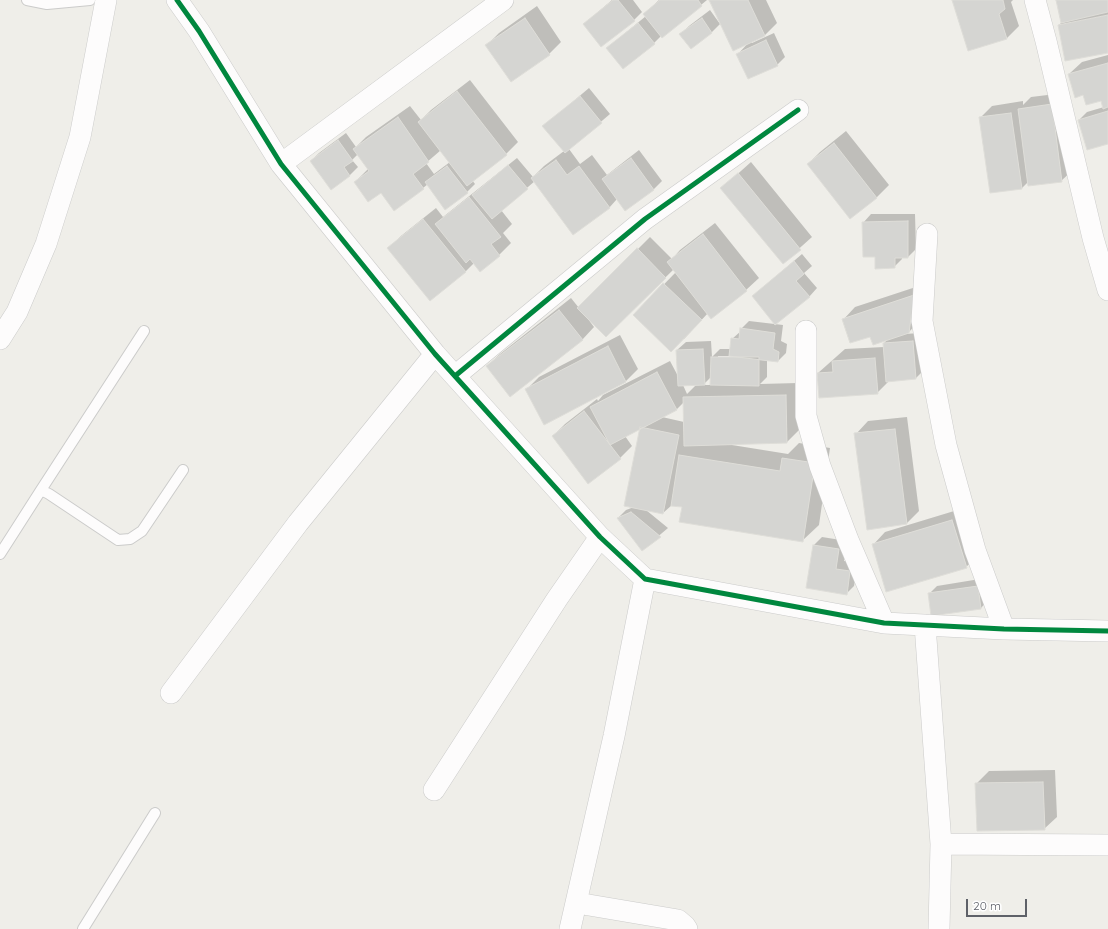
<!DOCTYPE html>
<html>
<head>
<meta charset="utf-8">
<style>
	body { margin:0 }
	#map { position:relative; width:1108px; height:929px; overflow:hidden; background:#efeee9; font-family:Quicksand,sans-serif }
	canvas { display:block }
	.scale { position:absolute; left:966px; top:899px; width:61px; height:18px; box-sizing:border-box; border:2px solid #5e6168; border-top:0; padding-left:5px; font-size:12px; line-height:14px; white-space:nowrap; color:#5e6168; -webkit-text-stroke:3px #fff; paint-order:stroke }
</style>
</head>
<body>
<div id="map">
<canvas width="1108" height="929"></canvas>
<div class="scale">20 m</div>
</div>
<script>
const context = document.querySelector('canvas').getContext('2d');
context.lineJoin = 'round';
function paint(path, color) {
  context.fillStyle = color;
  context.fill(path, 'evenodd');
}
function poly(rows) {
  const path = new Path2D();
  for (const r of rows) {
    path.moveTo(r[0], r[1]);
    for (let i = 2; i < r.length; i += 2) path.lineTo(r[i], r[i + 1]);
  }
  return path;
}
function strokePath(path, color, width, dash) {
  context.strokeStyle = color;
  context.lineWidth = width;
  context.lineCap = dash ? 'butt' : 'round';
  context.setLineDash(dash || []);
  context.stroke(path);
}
const shadow = poly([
	[612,0,633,0,642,12,634,20,584,24],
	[659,0,707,0,662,37,661,36,654,43,607,48,646,16,644,14],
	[710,0,766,0,777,23,765,35,751,41,752,43,774,33,785,57,777,65,738,54,749,42],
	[953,0,1013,0,1011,2,1019,26,1007,38],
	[1057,0,1108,0,1108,52,1059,25,1062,22],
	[537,6,561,42,549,54,487,45,499,33],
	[710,10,720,24,712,32,691,47,681,34,689,26],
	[1108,55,1108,143,1079,120,1087,112,1104,107,1102,100,1069,74,1082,62],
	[470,80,518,142,506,154,472,180,475,184,467,192,428,184,423,188,355,182,368,169,358,154,352,160,358,167,350,175,331,189,311,161,319,153,346,133,356,147,366,137,410,106,421,120,431,110],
	[441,150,450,162,434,174,426,163],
	[589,88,610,114,569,149,580,164,592,155,607,175,639,150,662,181,654,189,625,210,617,199,609,208,535,181,501,210,512,224,503,233,511,243,499,255,474,263,465,272,389,248,401,236,436,208,443,217,517,158,533,177,544,166,564,151,544,126],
	[1064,93,1074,169,1061,181,1028,182,1022,188,980,118,992,106,1023,101,1023,105,1031,97],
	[846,131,889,185,876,198,808,164,820,152],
	[751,162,812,237,783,263,722,188],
	[871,214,915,214,916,249,908,257,902,257,902,259,894,267,876,256,863,223],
	[715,223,759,278,746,290,712,317,708,313,684,339,634,315,676,272,674,269,606,336,589,318,588,319,594,327,582,340,487,366,500,354,571,298,579,308,650,237,672,259,680,250],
	[802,254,812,266,804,273,817,288,809,297,753,296],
	[925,284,921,319,909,332,904,334,921,333,924,370,916,378,890,380,877,393,818,373,845,349,884,347,884,343,889,338,871,336,843,320,855,307],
	[749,321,783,325,781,341,787,344,786,353,778,361,767,360,767,377,760,384,798,383,799,430,787,442,732,444,732,445,788,454,799,443,830,448,819,525,802,541,683,506,672,505,663,513,646,510,668,528,642,550,618,518,626,510,634,507,641,428,625,436,632,446,620,458,553,436,565,424,597,399,598,401,603,395,670,361,679,378,677,350,686,342,711,341,712,357,720,349,731,349,732,339,741,331,741,329],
	[718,356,734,356,734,358,718,358],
	[711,377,711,385,703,385],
	[697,384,687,394,683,385],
	[684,402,684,422,662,417,677,409],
	[620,335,638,369,626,381,544,424,526,390,539,377],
	[907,417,919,511,907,523,856,434,868,421],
	[964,508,979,555,966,567,873,545,885,532],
	[822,537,847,541,844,561,858,563,854,586,846,594,814,545],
	[986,578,989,599,981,608,932,615,929,594,937,586],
	[1055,770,1057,817,1044,829,976,784,989,771]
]);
const building = poly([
	[613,0,618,0,635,21,601,47,583,24,613,0],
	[660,0,698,0,702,6,662,38,643,14,660,0],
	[709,0,748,0,765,36,733,51,709,0],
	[952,0,1003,0,1005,9,999,14,1007,39,968,51,952,0],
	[1056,0,1108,0,1108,12,1061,23,1056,0],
	[1108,15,1108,53,1065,61,1058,25,1108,15],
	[525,18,550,55,511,82,485,45,525,18],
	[702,18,712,33,691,49,679,34,702,18],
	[638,23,655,44,623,69,606,48,638,23],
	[766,40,778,66,748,79,736,54,766,40],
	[1108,63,1108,107,1103,109,1101,101,1086,105,1083,95,1075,98,1068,74,1108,63],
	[457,91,507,155,467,186,418,122,457,91],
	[580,96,602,123,565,153,542,126,580,96],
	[1052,104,1062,182,1028,186,1018,109,1052,104],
	[1108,111,1108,144,1087,150,1078,120,1108,111],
	[1011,113,1022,189,990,193,979,117,1011,113],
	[398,117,429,162,413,174,424,189,394,211,381,193,368,202,354,182,369,171,353,149,398,117],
	[338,140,353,161,344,167,350,176,331,190,310,161,338,140],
	[834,143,877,198,850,219,807,164,834,143],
	[631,158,654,190,625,211,602,179,631,158],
	[556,160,567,175,579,166,610,208,573,235,531,178,556,160],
	[508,165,528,189,492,219,472,195,508,165],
	[447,166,468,193,445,210,425,182,447,166],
	[738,173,801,250,783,264,720,188,738,173],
	[469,197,501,237,491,244,500,256,480,272,470,259,466,263,435,224,469,197],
	[423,219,466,272,430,301,387,248,423,219],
	[908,221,908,258,895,258,895,268,875,269,875,257,863,257,862,222,908,221],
	[703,234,747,291,711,319,667,262,703,234],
	[637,248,666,278,606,337,577,308,637,248],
	[794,261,804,274,796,281,810,297,775,325,752,296,794,261],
	[663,283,702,320,671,352,633,315,663,283],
	[914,295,909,333,873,345,870,337,850,343,842,319,914,295],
	[559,310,583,340,510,397,486,366,559,310],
	[740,328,775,333,773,349,779,352,778,362,729,356,731,338,739,339,740,328],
	[913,341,916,379,886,382,883,343,913,341],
	[608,346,626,382,544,425,525,389,608,346],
	[703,349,705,385,678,386,676,350,703,349],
	[711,357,759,357,759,386,710,385,711,357],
	[875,358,878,394,819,398,817,373,833,372,832,361,875,358],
	[657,372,677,410,610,445,590,407,657,372],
	[786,395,787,443,684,446,683,397,786,395],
	[584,411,621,459,588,484,552,436,584,411],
	[640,427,679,435,663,514,624,506,640,427],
	[895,429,907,524,867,530,854,433,895,429],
	[679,455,780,471,782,458,815,463,803,542,679,522,682,507,671,506,679,455],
	[631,512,661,537,642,551,617,518,631,512],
	[952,520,967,568,886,592,872,544,952,520],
	[813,545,839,549,836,569,850,571,847,595,806,588,813,545],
	[978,586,981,609,931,616,928,593,978,586],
	[1043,782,1045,830,977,831,975,783,1043,782]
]);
const service = poly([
	[27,0,47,4,90,0],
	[41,490,144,331],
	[0,554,41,490,49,494,118,540,130,539,142,531,183,470],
	[83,929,155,813]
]);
const minor = poly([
	[177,0,199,31,281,164,435,354,600,537,645,579,884,623,1004,629,1108,631],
	[1035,0,1046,41,1093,238,1108,290],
	[281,164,503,0],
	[927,234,922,321,946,445,975,550,1004,629],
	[806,331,806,416,820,466,848,540,884,623],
	[0,339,17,312,46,244,80,137,106,0],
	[455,376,645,219,798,110],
	[925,625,941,844,939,929],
	[171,693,298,523,435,354],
	[434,790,557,599,600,537],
	[941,844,1108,845],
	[577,903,678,920,685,926,687,929],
	[570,929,614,736,645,579]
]);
const cycleway = poly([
	[177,0,199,31,281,164,435,354,600,537,645,579,884,623,1004,629,1108,631],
	[455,376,645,219,798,110]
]);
paint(shadow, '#0003');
paint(building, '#d5d5d2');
strokePath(building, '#deddd8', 1);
strokePath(service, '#cbcbca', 12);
strokePath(minor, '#cbcbca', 22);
strokePath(service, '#fdfcfc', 10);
strokePath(minor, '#fdfcfc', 21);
strokePath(cycleway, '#00873e', 5);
</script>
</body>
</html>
